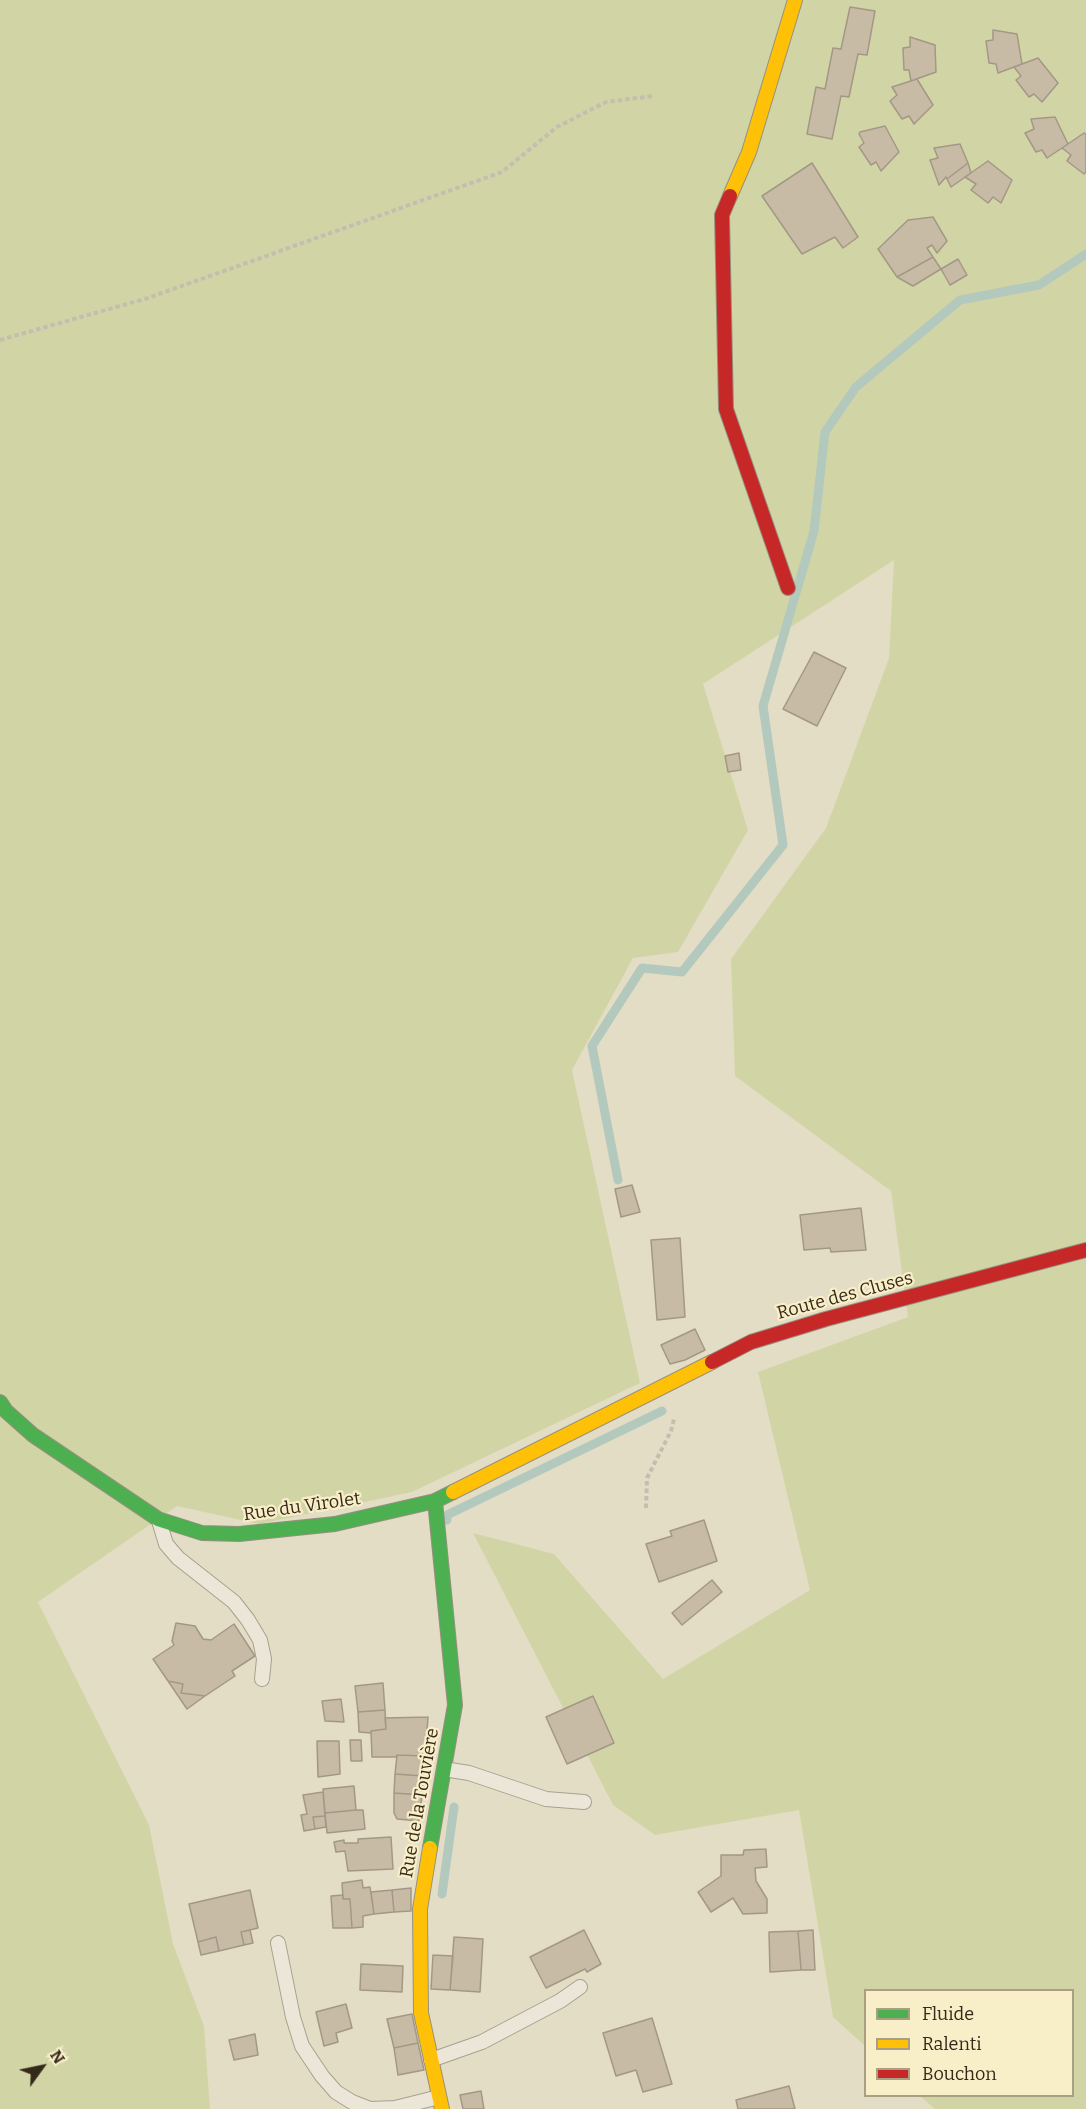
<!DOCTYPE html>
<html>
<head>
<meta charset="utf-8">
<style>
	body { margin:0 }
	#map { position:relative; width:1086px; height:2109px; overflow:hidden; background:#e4ddc5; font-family:Bitter,serif }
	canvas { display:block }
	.legend { position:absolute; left:864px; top:1989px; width:210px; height:108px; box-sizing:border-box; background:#f8eec8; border:2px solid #aa9f82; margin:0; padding:8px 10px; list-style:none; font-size:18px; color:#352919 }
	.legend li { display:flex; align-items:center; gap:12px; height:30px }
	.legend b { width:30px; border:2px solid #aa9f82 }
	.north { position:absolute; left:12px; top:2037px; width:60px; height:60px; -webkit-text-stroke:4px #f8eec8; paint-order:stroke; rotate:57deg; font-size:16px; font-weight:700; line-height:24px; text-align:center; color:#352919 }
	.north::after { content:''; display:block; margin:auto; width:21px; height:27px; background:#352919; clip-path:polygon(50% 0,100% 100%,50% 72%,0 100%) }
</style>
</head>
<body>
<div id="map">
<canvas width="1086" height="2109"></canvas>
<ul class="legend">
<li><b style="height:8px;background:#4caf50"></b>Fluide</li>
<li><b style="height:8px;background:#ffc107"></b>Ralenti</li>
<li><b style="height:8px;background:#c62828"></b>Bouchon</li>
</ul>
<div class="north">N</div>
</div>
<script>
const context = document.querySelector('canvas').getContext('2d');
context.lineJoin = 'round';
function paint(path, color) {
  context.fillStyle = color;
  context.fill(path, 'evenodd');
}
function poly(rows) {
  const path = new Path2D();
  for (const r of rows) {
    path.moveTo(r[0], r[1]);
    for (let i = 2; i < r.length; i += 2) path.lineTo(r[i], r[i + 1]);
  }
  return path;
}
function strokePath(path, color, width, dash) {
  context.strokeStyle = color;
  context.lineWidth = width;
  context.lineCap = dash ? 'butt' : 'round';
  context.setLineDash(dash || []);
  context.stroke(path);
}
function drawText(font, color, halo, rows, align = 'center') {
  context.font = font + ' Bitter,serif';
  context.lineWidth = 4.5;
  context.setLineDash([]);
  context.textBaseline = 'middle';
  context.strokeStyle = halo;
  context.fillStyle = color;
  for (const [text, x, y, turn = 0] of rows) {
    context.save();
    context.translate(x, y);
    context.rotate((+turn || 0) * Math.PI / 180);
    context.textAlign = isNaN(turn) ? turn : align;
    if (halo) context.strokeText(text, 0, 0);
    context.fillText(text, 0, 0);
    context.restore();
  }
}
const green = poly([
	[0,0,1086,0,1086,2109,935,2109,920,2096,1072,2096,1072,1990,866,1990,865,2046,833,2017,799,1810,655,1835,613,1805,473,1533,554,1554,663,1679,810,1590,758,1372,908,1317,891,1191,735,1076,731,959,826,828,889,658,894,560,703,684,748,830,678,952,633,958,572,1070,640,1383,412,1492,259,1524,177,1506,38,1602,149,1825,173,1944,204,2026,210,2109,0,2109]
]);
const stream = poly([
	[618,1180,592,1046,642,968,682,972,783,845,763,706,814,531,825,432,856,387,960,300,1039,285,1086,254],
	[447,1520,447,1515,662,1411],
	[442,1894,454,1807]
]);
const building = poly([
	[850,7,875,11,867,55,858,54,849,97,841,96,832,139,807,134,816,87,825,89,833,48,841,49,850,7],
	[993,30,1017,34,1022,64,998,73,996,64,989,63,986,41,993,40,993,30],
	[910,37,935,45,936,72,911,81,909,70,904,70,903,48,910,47,910,37],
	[1038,58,1058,83,1042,102,1034,94,1029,97,1016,80,1021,76,1014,67,1038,58],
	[917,79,933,105,914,124,909,116,902,119,890,101,897,95,892,87,917,79],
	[1055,117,1068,144,1047,158,1042,150,1036,152,1025,133,1034,129,1031,119,1055,117],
	[885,126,899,152,881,171,876,162,871,165,859,147,864,143,859,134,860,132,885,126],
	[1084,133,1086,134,1086,172,1084,174,1067,161,1071,155,1062,148,1084,133],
	[960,144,968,163,947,179,946,177,939,185,930,160,938,158,934,148,960,144],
	[988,161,1012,180,1001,203,993,197,988,203,971,190,976,184,965,177,988,161],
	[812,163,858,237,843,248,835,237,802,254,762,196,812,163],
	[968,163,971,173,951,187,947,179,968,163],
	[933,217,947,241,937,253,932,245,927,248,933,257,897,277,878,249,908,220,933,217],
	[933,257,941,269,913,286,897,277,933,257],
	[958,259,967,275,950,285,941,269,958,259],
	[814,652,846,668,817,726,783,709,814,652],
	[739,753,741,770,728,772,725,756,739,753],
	[632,1185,640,1212,621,1217,615,1189,632,1185],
	[861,1208,866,1250,831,1252,830,1248,804,1250,800,1215,861,1208],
	[680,1238,685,1317,657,1320,651,1240,680,1238],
	[695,1329,705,1350,685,1360,670,1364,661,1345,695,1329],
	[704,1520,717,1561,659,1582,646,1544,672,1536,670,1531,704,1520],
	[712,1580,722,1592,682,1625,672,1613,712,1580],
	[176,1623,195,1626,203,1639,211,1640,234,1624,255,1656,232,1671,235,1676,205,1696,181,1693,183,1684,168,1681,153,1659,174,1645,172,1641,176,1623],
	[168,1681,183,1684,181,1693,205,1696,187,1709,168,1681],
	[383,1683,385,1710,358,1712,355,1686,383,1683],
	[593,1696,614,1743,567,1764,546,1717,593,1696],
	[341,1699,344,1722,325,1721,322,1701,341,1699],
	[385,1710,386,1729,371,1731,371,1733,359,1732,358,1712,385,1710],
	[428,1717,425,1756,397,1755,396,1757,372,1757,371,1731,386,1729,385,1718,428,1717],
	[350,1740,361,1740,362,1761,351,1761,350,1740],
	[317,1741,339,1741,340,1774,318,1777,317,1741],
	[397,1755,425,1756,423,1776,395,1774,397,1755],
	[395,1774,423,1776,422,1795,394,1793,395,1774],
	[354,1786,356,1810,325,1813,323,1789,354,1786],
	[323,1792,325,1816,313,1817,315,1829,304,1831,301,1815,307,1814,303,1795,323,1792],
	[394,1793,422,1795,419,1821,397,1819,394,1813,394,1793],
	[356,1810,363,1810,365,1829,327,1833,325,1813,356,1810],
	[325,1816,326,1827,315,1829,313,1817,325,1816],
	[391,1837,393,1869,348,1871,345,1851,336,1852,334,1842,344,1840,344,1843,358,1843,358,1839,391,1837],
	[766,1849,767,1867,755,1868,756,1881,767,1899,767,1913,743,1914,733,1898,711,1912,698,1892,721,1876,721,1855,743,1855,744,1850,766,1849],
	[362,1880,363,1888,370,1887,374,1914,363,1916,363,1927,352,1928,350,1899,343,1899,342,1883,362,1880],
	[411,1888,411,1911,394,1912,392,1890,411,1888],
	[250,1890,258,1928,241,1932,244,1945,219,1951,216,1937,198,1942,189,1904,250,1890],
	[392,1890,394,1912,374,1914,371,1892,392,1890],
	[343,1895,343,1899,350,1899,352,1928,333,1928,331,1896,343,1895],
	[250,1930,253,1943,244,1945,241,1932,250,1930],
	[584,1930,601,1964,587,1972,585,1969,546,1988,530,1957,584,1930],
	[813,1930,815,1970,801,1970,798,1931,813,1930],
	[798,1931,801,1970,770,1972,769,1932,798,1931],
	[216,1937,219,1951,201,1955,198,1942,216,1937],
	[454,1937,483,1939,480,1992,450,1990,454,1937],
	[433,1955,453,1956,450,1990,431,1989,433,1955],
	[361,1964,403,1966,402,1992,360,1990,361,1964],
	[346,2004,352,2028,336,2033,338,2042,324,2046,316,2012,346,2004],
	[412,2014,418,2043,394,2048,387,2019,412,2014],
	[652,2018,672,2084,643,2092,636,2070,616,2076,603,2033,652,2018],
	[255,2034,258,2055,234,2060,229,2040,255,2034],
	[418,2043,424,2070,398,2075,394,2048,418,2043],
	[789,2086,795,2109,738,2109,736,2100,789,2086],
	[481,2091,484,2109,463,2109,460,2095,481,2091]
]);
const path = poly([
	[0,340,148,298,502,172,557,127,606,102,653,96],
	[646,1508,647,1478,671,1431,674,1419]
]);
const lane = poly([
	[159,1521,166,1544,178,1558,234,1602,248,1620,260,1640,264,1659,262,1679],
	[444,1769,469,1773,546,1799,584,1802],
	[278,1943,293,2017,302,2046,322,2076,336,2092,352,2102,370,2109,395,2108,439,2097],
	[431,2060,482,2042,560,2001,580,1987]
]);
const fast = poly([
	[0,1402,6,1411,33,1435,158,1519,202,1533,239,1534,335,1524,435,1501,453,1492],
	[430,1848,455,1705,435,1501]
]);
const slow = poly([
	[730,196,749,152,795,0],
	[453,1492,712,1362],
	[430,1848,420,1909,421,2013,442,2109]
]);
const jam = poly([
	[730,196,722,215,726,409,788,588],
	[712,1362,751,1342,826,1319,1086,1250]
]);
const streetNames = [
	["Route des Cluses",845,1296,-15],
	["Rue du Virolet",302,1507,-8],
	["Rue de la Touvière",420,1803,-80]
];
paint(green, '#d1d5a6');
strokePath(stream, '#b3c9bd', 9);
paint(building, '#c8bba6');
strokePath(building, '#a39885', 1.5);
strokePath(lane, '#a8a090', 16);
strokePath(fast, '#979080', 16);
strokePath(slow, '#979080', 16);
strokePath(jam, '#979080', 16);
strokePath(path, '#c3beaf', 4, [4.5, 3]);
strokePath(lane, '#ebe6d8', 14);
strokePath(fast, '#4caf50', 14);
strokePath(slow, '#ffc107', 14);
strokePath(jam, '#c62828', 14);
drawText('18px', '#352919', '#f8eec8', streetNames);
</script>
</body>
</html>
